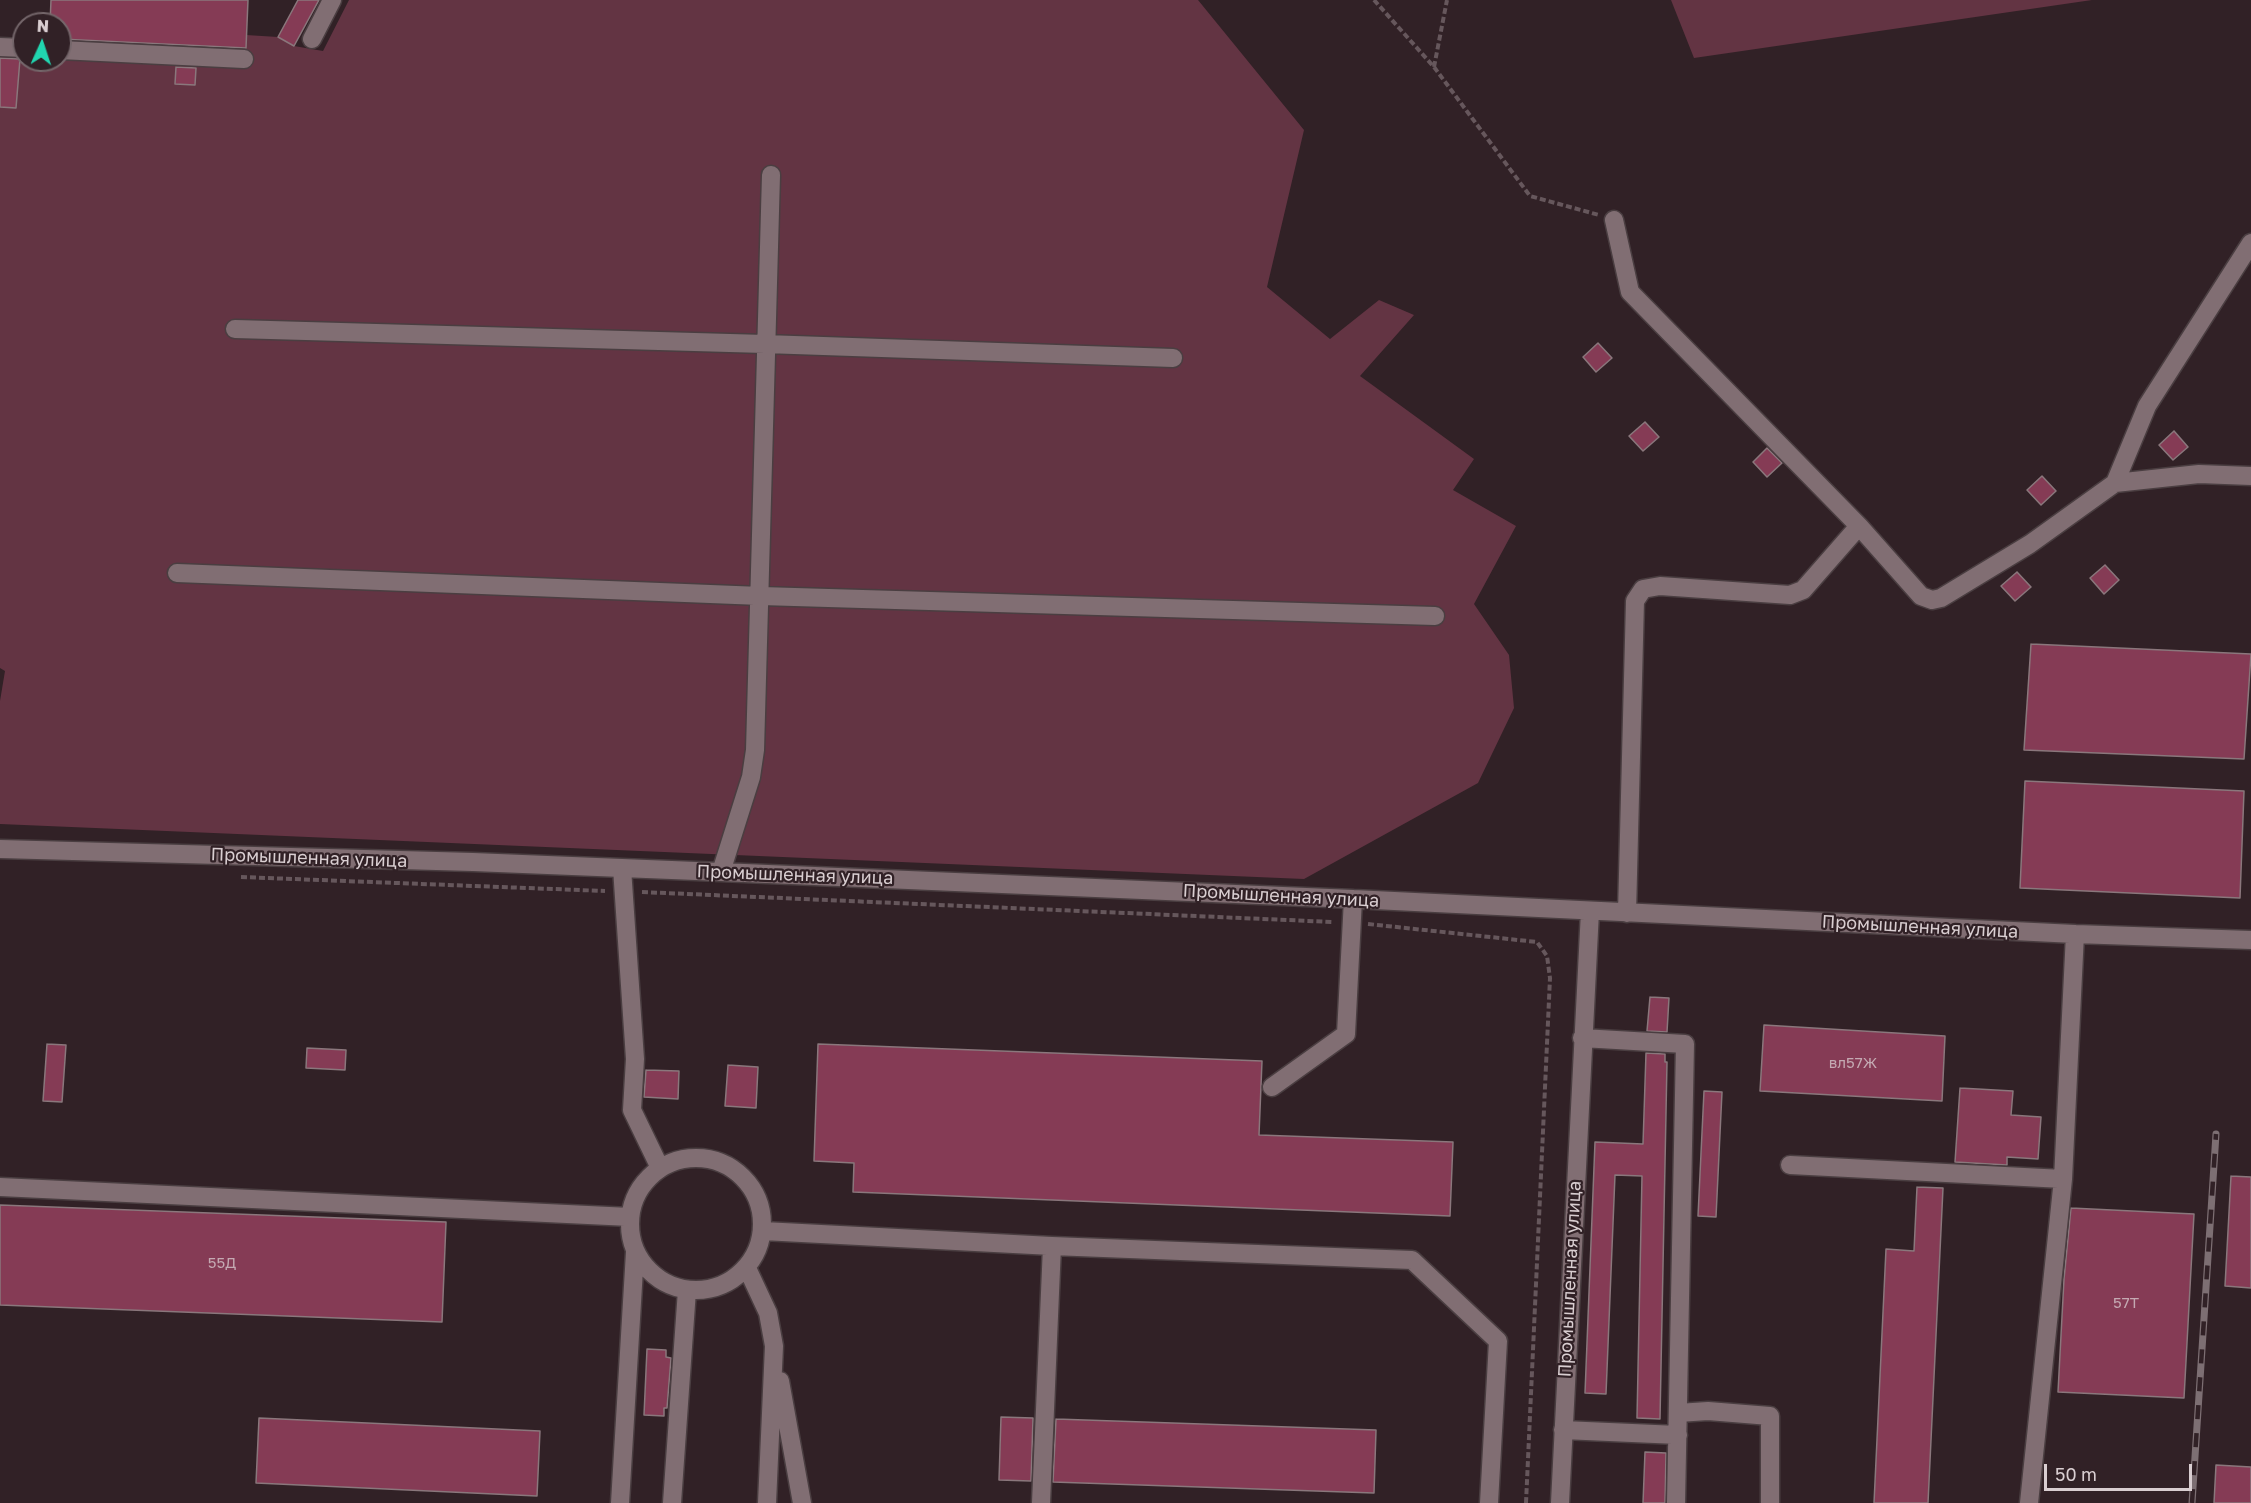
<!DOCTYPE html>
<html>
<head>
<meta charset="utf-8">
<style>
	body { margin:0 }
	#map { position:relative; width:2251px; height:1503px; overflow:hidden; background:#312126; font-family:"Golos Text",sans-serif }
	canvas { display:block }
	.north { position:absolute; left:12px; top:12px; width:60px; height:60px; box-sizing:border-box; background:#312126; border:2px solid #74666a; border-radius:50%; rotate:3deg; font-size:16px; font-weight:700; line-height:24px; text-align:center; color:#d9ced1 }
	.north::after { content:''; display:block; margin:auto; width:21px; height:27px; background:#21d5af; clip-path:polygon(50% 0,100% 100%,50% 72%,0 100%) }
	.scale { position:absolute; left:2044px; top:1464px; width:148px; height:27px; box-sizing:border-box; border:3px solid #d9ced1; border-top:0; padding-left:8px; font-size:18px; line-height:21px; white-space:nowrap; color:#d9ced1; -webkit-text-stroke:4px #312126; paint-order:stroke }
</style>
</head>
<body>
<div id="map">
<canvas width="2251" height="1503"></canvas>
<div class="north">N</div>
<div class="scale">50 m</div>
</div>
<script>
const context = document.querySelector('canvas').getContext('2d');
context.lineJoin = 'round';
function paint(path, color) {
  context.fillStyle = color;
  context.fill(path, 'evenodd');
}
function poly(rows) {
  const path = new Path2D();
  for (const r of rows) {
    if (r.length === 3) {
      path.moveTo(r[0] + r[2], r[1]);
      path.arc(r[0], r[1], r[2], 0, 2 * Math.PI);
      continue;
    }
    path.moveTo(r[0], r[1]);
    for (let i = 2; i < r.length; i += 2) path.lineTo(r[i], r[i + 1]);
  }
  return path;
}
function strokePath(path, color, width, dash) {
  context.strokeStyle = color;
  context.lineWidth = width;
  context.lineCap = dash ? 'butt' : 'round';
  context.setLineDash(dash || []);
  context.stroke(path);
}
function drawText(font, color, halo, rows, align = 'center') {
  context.font = font + ' "Golos Text",sans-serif';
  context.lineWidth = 4.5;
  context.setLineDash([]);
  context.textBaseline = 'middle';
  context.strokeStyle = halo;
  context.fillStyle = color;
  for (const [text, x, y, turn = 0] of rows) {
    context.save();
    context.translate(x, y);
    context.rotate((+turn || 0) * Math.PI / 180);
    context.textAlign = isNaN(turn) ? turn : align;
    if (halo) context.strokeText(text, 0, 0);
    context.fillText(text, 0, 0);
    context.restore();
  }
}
const green = poly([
	[349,0,1198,0,1304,130,1267,287,1330,339,1379,300,1414,315,1360,376,1474,459,1453,490,1516,526,1474,604,1509,655,1514,708,1478,783,1304,879,0,824,0,701,5,671,0,668,0,43,24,45,24,60,60,60,60,47,246,55,246,35,278,37,294,46,323,51],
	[1671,0,2092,0,1694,58]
]);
const building = poly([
	[51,0,248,0,246,48,60,39,60,24,50,24,51,0],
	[298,0,319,0,294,46,278,37,298,0],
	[0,58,20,59,16,108,0,107,0,58],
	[176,67,196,68,195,85,175,84,176,67],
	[1598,343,1612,358,1596,372,1583,357,1598,343],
	[1645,422,1659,437,1643,451,1629,436,1645,422],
	[2174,431,2188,447,2173,460,2159,445,2174,431],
	[1767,448,1782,463,1767,477,1753,462,1767,448],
	[2042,476,2056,491,2041,505,2027,490,2042,476],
	[2105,565,2119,580,2104,594,2090,578,2105,565],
	[2017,572,2031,587,2015,601,2001,586,2017,572],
	[2031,644,2251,654,2244,759,2024,750,2031,644],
	[2025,781,2244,791,2240,898,2020,888,2025,781],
	[1650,997,1669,998,1667,1032,1647,1031,1650,997],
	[1764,1025,1945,1036,1942,1101,1760,1091,1764,1025],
	[47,1044,66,1045,62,1102,43,1101,47,1044],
	[818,1044,1262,1061,1259,1135,1453,1142,1450,1216,853,1192,854,1163,814,1161,818,1044],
	[307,1048,346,1050,345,1070,306,1068,307,1048],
	[1646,1053,1665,1054,1665,1062,1667,1062,1660,1419,1637,1418,1642,1176,1615,1175,1606,1394,1585,1393,1595,1142,1643,1144,1646,1053],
	[728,1065,758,1067,756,1108,725,1106,728,1065],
	[646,1070,679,1071,678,1099,644,1097,646,1070],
	[1960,1088,2013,1091,2011,1115,2041,1117,2038,1159,2007,1157,2007,1165,1955,1162,1960,1088],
	[1704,1091,1722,1092,1716,1217,1698,1216,1704,1091],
	[2231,1176,2251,1177,2251,1288,2225,1286,2231,1176],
	[1917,1187,1943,1188,1928,1503,1874,1503,1886,1249,1914,1251,1917,1187],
	[0,1205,446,1222,442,1322,0,1305,0,1205],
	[2071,1208,2194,1214,2184,1398,2058,1392,2064,1279,2071,1208],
	[647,1349,666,1350,666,1357,671,1358,667,1408,664,1408,664,1416,644,1415,647,1349],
	[1001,1417,1033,1418,1031,1481,999,1480,1001,1417],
	[259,1418,540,1431,537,1496,256,1483,259,1418],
	[1056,1419,1376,1430,1374,1493,1053,1482,1056,1419],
	[1645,1452,1666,1453,1665,1503,1643,1503,1645,1452],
	[2216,1465,2251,1467,2251,1503,2214,1503,2216,1465]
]);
const path = poly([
	[1374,0,1434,67,1530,196,1599,215],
	[1434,67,1447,0],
	[241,877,605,891],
	[642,892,1333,922],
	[1368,924,1537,942,1547,956,1550,978,1526,1503]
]);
const minor = poly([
	[312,39,332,0],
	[0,47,24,48],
	[60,50,244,59],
	[1614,220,1630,292,1859,526,1921,596,1932,600,1941,598,2030,544,2115,483,2147,406,2251,243],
	[235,329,765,344,1173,358],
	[2115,483,2199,474,2251,476],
	[177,573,761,596,1435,616],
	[0,849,473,862,721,872,1353,899,2075,934,2251,940],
	[622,868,635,1059,632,1110,660,1168],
	[721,872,751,777,755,750,771,175],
	[1627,913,1635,601,1643,589,1660,586,1790,595,1803,590,1859,526],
	[1582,1038,1685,1044,1676,1503],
	[1272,1087,1346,1034,1353,899],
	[696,1224,66],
	[1790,1165,2063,1179],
	[0,1187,630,1217],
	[763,1231,1052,1246,1412,1260,1498,1341,1489,1503],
	[747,1268,768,1313,774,1346,767,1503],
	[780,1381,802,1503],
	[1678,1413,1708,1411,1770,1416,1770,1503],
	[1563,1430,1678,1435],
	[620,1503,635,1252],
	[672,1503,687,1290],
	[1041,1503,1052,1246],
	[1560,1503,1590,911],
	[2029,1503,2063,1179,2075,934]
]);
const rail = poly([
	[2192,1503,2216,1134]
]);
const numberNames = [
	["вл57Ж",1853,1063],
	["55Д",222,1263],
	["57Т",2126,1303]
];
const streetNames = [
	["Промышленная улица",309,858,2],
	["Промышленная улица",795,875,2],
	["Промышленная улица",1281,896,3],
	["Промышленная улица",1920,927,3],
	["Промышленная улица",1570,1279,-87]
];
paint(green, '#633443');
paint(building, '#853b55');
strokePath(building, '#8a777c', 1.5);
strokePath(minor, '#4a3e41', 21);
strokePath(path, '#66575c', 4, [6, 3]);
strokePath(minor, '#816e73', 18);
strokePath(rail, '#7d6f73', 7);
strokePath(rail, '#312126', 4.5, [14]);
drawText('15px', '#c4a9b2', null, numberNames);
drawText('18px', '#d9ced1', '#312126', streetNames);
</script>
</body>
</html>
